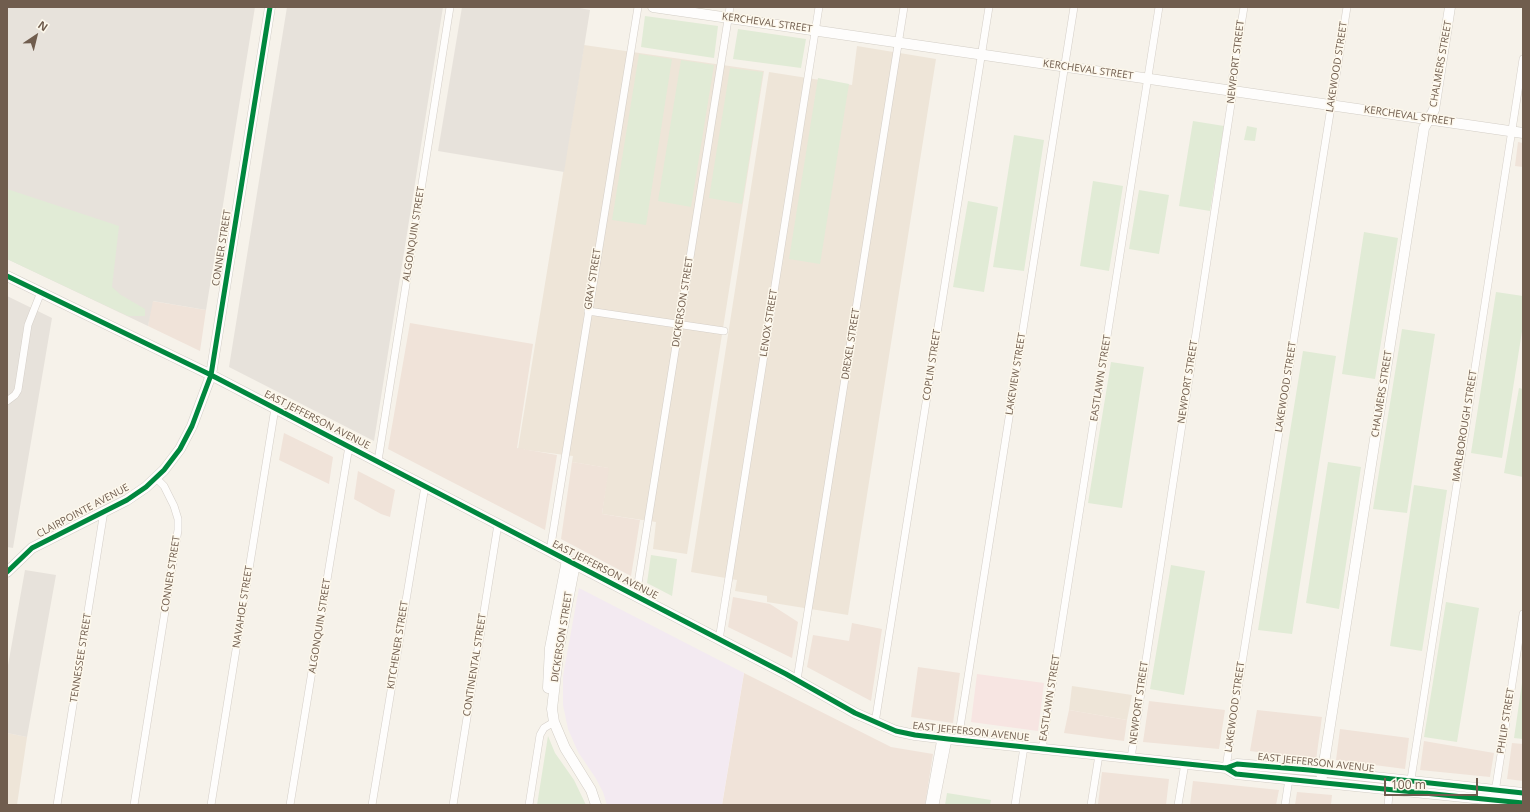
<!DOCTYPE html>
<html>
<head>
<meta charset="utf-8">
<style>
	body { margin:0 }
	#map { position:relative; width:1530px; height:812px; overflow:hidden; background:#f6f2ea; font-family:"Open Sans",sans-serif }
	canvas { display:block }
	.frame { position:absolute; inset:0; border:8px solid #705d4e; pointer-events:none }
	.north { position:absolute; left:16px; top:16px; width:40px; height:40px; -webkit-text-stroke:3px #fdf8ec; paint-order:stroke; rotate:35deg; font-size:11px; font-weight:700; line-height:16px; text-align:center; color:#705d4e }
	.north::after { content:''; display:block; margin:auto; width:14px; height:18px; background:#705d4e; clip-path:polygon(50% 0,100% 100%,50% 72%,0 100%) }
	.scale { position:absolute; left:1384px; top:778px; width:94px; height:18px; box-sizing:border-box; border:2px solid #705d4e; border-top:0; padding-left:5px; font-size:12px; line-height:14px; white-space:nowrap; color:#705d4e; -webkit-text-stroke:3px #fdf8ec; paint-order:stroke }
</style>
</head>
<body>
<div id="map">
<canvas width="1530" height="812"></canvas>
<div class="frame"></div>
<div class="north">N</div>
<div class="scale">100 m</div>
</div>
<script>
const context = document.querySelector('canvas').getContext('2d');
context.lineJoin = 'round';
function paint(path, color) {
  context.fillStyle = color;
  context.fill(path, 'evenodd');
}
function poly(rows) {
  const path = new Path2D();
  for (const r of rows) {
    path.moveTo(r[0], r[1]);
    for (let i = 2; i < r.length; i += 2) path.lineTo(r[i], r[i + 1]);
  }
  return path;
}
function strokePath(path, color, width, dash) {
  context.strokeStyle = color;
  context.lineWidth = width;
  context.lineCap = dash ? 'butt' : 'round';
  context.setLineDash(dash || []);
  context.stroke(path);
}
function drawText(font, color, halo, rows, align = 'center') {
  context.font = font + ' "Open Sans",sans-serif';
  context.lineWidth = 3;
  context.setLineDash([]);
  context.textBaseline = 'middle';
  context.strokeStyle = halo;
  context.fillStyle = color;
  for (const [text, x, y, turn = 0] of rows) {
    context.save();
    context.translate(x, y);
    context.rotate((+turn || 0) * Math.PI / 180);
    context.textAlign = isNaN(turn) ? turn : align;
    if (halo) context.strokeText(text, 0, 0);
    context.fillText(text, 0, 0);
    context.restore();
  }
}
const residential = poly([
	[584,45,764,71,687,554,653,549,656,522,602,514,608,468,572,462,573,456,518,449],
	[857,46,936,59,848,615,767,602,767,596,735,591,737,580,691,572,769,72,852,85],
	[1072,686,1132,695,1127,720,1069,710],
	[7,733,27,737,17,805,7,805]
]);
const commercial = poly([
	[1518,142,1523,143,1523,167,1515,166],
	[152,301,206,310,200,351,148,326],
	[410,323,533,344,517,448,557,455,545,530,388,449],
	[284,433,333,457,329,484,279,460],
	[572,462,609,468,602,514,640,520,631,576,561,539],
	[358,471,395,490,390,517,381,514,354,499],
	[733,597,770,604,798,622,792,658,728,627],
	[852,623,882,629,871,701,807,667,813,635,849,641],
	[918,667,960,673,953,723,911,717],
	[744,673,891,747,933,754,925,805,722,805],
	[1149,701,1225,710,1219,749,1143,742],
	[1069,710,1127,720,1124,741,1064,733],
	[1257,710,1322,717,1316,760,1250,751],
	[1340,729,1409,738,1405,769,1336,760],
	[1424,741,1494,753,1490,777,1420,770],
	[1512,743,1523,744,1523,781,1507,779],
	[1102,772,1169,779,1166,805,1111,805,1098,804],
	[1193,781,1279,790,1276,805,1190,805],
	[1297,792,1332,795,1331,805,1295,805]
]);
const industrial = poly([
	[7,7,255,7,206,310,153,301,148,326,7,259],
	[287,7,443,7,374,441,229,367],
	[462,7,574,7,590,10,564,172,438,151],
	[7,296,52,318,13,548,7,547],
	[25,570,56,575,27,737,7,733,7,671]
]);
const education = poly([
	[579,588,744,673,722,805,607,805,603,792,595,777,578,752,568,729,563,705,563,676]
]);
const medical = poly([
	[977,674,1044,683,1038,731,971,722]
]);
const green = poly([
	[645,16,718,26,714,58,641,47],
	[738,29,806,39,801,68,733,59],
	[639,54,672,59,646,225,612,220],
	[681,60,714,65,691,207,658,201],
	[730,68,763,72,742,204,709,198],
	[818,78,849,84,820,264,789,259],
	[1193,121,1224,126,1210,211,1179,206],
	[1247,126,1257,128,1255,141,1244,140],
	[1014,135,1044,140,1024,271,993,267],
	[1093,181,1123,186,1109,271,1080,266],
	[7,189,119,226,112,287,121,295,145,309,145,316,128,316,7,259],
	[1139,190,1169,195,1159,254,1129,249],
	[968,201,998,207,984,292,953,287],
	[1364,232,1398,238,1375,379,1342,374],
	[1496,292,1523,296,1523,325,1502,458,1471,453],
	[1402,329,1435,334,1407,513,1373,509],
	[1303,351,1336,356,1292,634,1258,630],
	[1111,362,1144,367,1122,508,1088,503],
	[1519,388,1523,389,1523,477,1504,473],
	[1328,462,1361,467,1339,609,1306,603],
	[1414,485,1447,490,1422,651,1390,646],
	[651,555,677,559,672,596,647,583],
	[1171,565,1205,571,1184,695,1150,689],
	[1446,602,1479,608,1457,742,1424,737],
	[1523,676,1523,739,1514,738],
	[548,736,555,753,574,780,586,805,537,805],
	[947,793,991,800,990,805,945,805]
]);
const street = poly([
	[588,311,724,331],
	[7,401,15,395,18,390,28,325,41,292],
	[378,461,450,7],
	[550,551,638,7],
	[636,596,730,7],
	[719,640,819,7],
	[797,680,904,7],
	[875,723,989,7],
	[958,740,1074,7],
	[1042,749,1159,7],
	[1131,758,1233,91,1232,81,1244,7],
	[1226,768,1235,707,1347,7],
	[1409,792,1523,59],
	[57,805,104,511],
	[134,805,178,530,178,519,174,506,164,486,156,478],
	[211,805,275,408],
	[290,805,349,446],
	[372,805,425,486],
	[453,805,498,524],
	[529,805,540,735,544,728,554,722],
	[929,805,941,738],
	[935,805,948,739],
	[1015,805,1024,747],
	[1091,805,1099,755],
	[1178,805,1185,763],
	[1285,805,1289,779],
	[1388,805,1390,785],
	[1493,805,1523,614]
]);
const secondary = poly([
	[653,7,1523,133],
	[7,276,211,375,786,674,855,713,896,731,915,735,948,739,1226,768,1237,764,1309,770,1523,793],
	[575,564,559,647,552,709,554,722,565,748,591,790,596,805],
	[7,572,32,548,127,500,146,487,164,470,180,449,192,426,211,375,270,7],
	[548,688,550,648,567,560],
	[1226,768,1236,774,1523,803],
	[1321,782,1424,128,1434,110,1450,7]
]);
const cycleway = poly([
	[7,276,211,375,786,674,855,713,896,731,915,735,948,739,1226,768,1237,764,1309,770,1523,793],
	[7,572,32,548,127,500,146,487,164,470,180,449,192,426,211,375,270,7],
	[1226,768,1236,774,1523,803]
]);
const streetNames = [
	["KERCHEVAL STREET",767,23,8],
	["NEWPORT STREET",1236,62,-83],
	["CHALMERS STREET",1441,64,-80],
	["LAKEWOOD STREET",1337,67,-81],
	["KERCHEVAL STREET",1088,70,8],
	["KERCHEVAL STREET",1409,116,8],
	["ALGONQUIN STREET",414,234,-81],
	["CONNER STREET",222,248,-81],
	["GRAY STREET",593,279,-81],
	["DICKERSON STREET",683,302,-81],
	["LENOX STREET",769,323,-81],
	["DREXEL STREET",851,344,-81],
	["COPLIN STREET",932,365,-81],
	["LAKEVIEW STREET",1016,374,-81],
	["EASTLAWN STREET",1101,378,-81],
	["NEWPORT STREET",1188,382,-81],
	["LAKEWOOD STREET",1286,387,-81],
	["CHALMERS STREET",1382,394,-81],
	["EAST JEFFERSON AVENUE",317,420,27],
	["MARLBOROUGH STREET",1465,426,-81],
	["CLAIRPOINTE AVENUE",83,511,-28],
	["EAST JEFFERSON AVENUE",605,570,27],
	["CONNER STREET",171,574,-81],
	["NAVAHOE STREET",243,607,-81],
	["ALGONQUIN STREET",320,626,-81],
	["DICKERSON STREET",562,637,-81],
	["KITCHENER STREET",398,645,-81],
	["TENNESSEE STREET",81,658,-81],
	["CONTINENTAL STREET",475,665,-81],
	["EASTLAWN STREET",1050,698,-81],
	["NEWPORT STREET",1139,703,-82],
	["LAKEWOOD STREET",1235,707,-82],
	["PHILIP STREET",1506,721,-81],
	["EAST JEFFERSON AVENUE",971,732,6],
	["EAST JEFFERSON AVENUE",1316,763,6]
];
paint(residential, '#eee5d8');
paint(commercial, '#f0e3d9');
paint(industrial, '#e7e2db');
paint(education, '#f3eaf1');
paint(medical, '#f7e5e2');
paint(green, '#e1ebd6');
strokePath(street, '#d5cfc8', 8);
strokePath(secondary, '#d3cec6', 11);
strokePath(street, '#fefdfc', 7);
strokePath(secondary, '#fefdfc', 10);
strokePath(cycleway, '#00873e', 5);
drawText('10px', '#705d4e', '#fdf8ec', streetNames);
</script>
</body>
</html>
